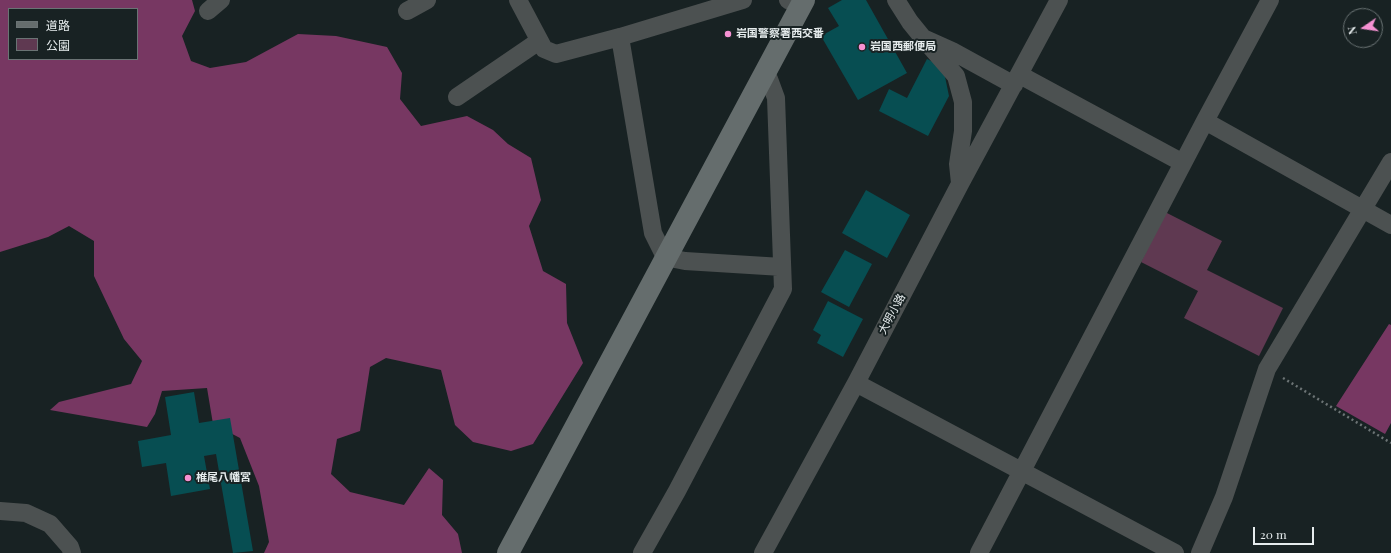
<!DOCTYPE html>
<html>
<head>
<meta charset="utf-8">
<style>
	body { margin:0 }
	#map { position:relative; width:1391px; height:553px; overflow:hidden; background:#182223; font-family:"Playfair Display","Noto Sans JP",serif }
	canvas { display:block }
	.legend { position:absolute; left:8px; top:8px; width:130px; height:52px; box-sizing:border-box; background:#182223; border:1px solid #6a7374; margin:0; padding:5px 7px; list-style:none; font-size:12px; color:#e6eced }
	.legend li { display:flex; align-items:center; gap:8px; height:20px }
	.legend b { width:20px; border:1px solid #6a7374 }
	.north { position:absolute; left:1343px; top:8px; width:40px; height:40px; box-sizing:border-box; background:#182223; border:1px solid #6a7374; border-radius:50%; rotate:257deg; font-size:11px; font-weight:700; line-height:16px; text-align:center; color:#e6eced }
	.north::after { content:''; display:block; margin:auto; width:14px; height:18px; background:#f591d2; clip-path:polygon(50% 0,100% 100%,50% 72%,0 100%) }
	.scale { position:absolute; left:1253px; top:527px; width:61px; height:18px; box-sizing:border-box; border:2px solid #e6eced; border-top:0; padding-left:5px; font-size:12px; line-height:14px; white-space:nowrap; color:#e6eced; -webkit-text-stroke:3px #182223; paint-order:stroke }
</style>
</head>
<body>
<div id="map">
<canvas width="1391" height="553"></canvas>
<ul class="legend">
<li><b style="height:5px;background:#656d6d"></b>道路</li>
<li><b style="height:11px;background:#5f3951"></b>公園</li>
</ul>
<div class="north">N</div>
<div class="scale">20 m</div>
</div>
<script>
const context = document.querySelector('canvas').getContext('2d');
context.lineJoin = 'round';
function paint(path, color) {
  context.fillStyle = color;
  context.fill(path, 'evenodd');
}
function poly(rows) {
  const path = new Path2D();
  for (const r of rows) {
    path.moveTo(r[0], r[1]);
    for (let i = 2; i < r.length; i += 2) path.lineTo(r[i], r[i + 1]);
  }
  return path;
}
function strokePath(path, color, width, dash) {
  context.strokeStyle = color;
  context.lineWidth = width;
  context.lineCap = dash ? 'butt' : 'round';
  context.setLineDash(dash || []);
  context.stroke(path);
}
function drawText(font, color, halo, rows, align = 'center') {
  context.font = font + ' "Playfair Display","Noto Sans JP",serif';
  context.lineWidth = 4;
  context.setLineDash([]);
  context.textBaseline = 'middle';
  context.strokeStyle = halo;
  context.fillStyle = color;
  for (const [text, x, y, turn = 0] of rows) {
    context.save();
    context.translate(x, y);
    context.rotate((+turn || 0) * Math.PI / 180);
    context.textAlign = isNaN(turn) ? turn : align;
    if (halo) context.strokeText(text, 0, 0);
    context.fillText(text, 0, 0);
    context.restore();
  }
}
const green = poly([
	[1165,212,1222,241,1207,270,1283,308,1259,356,1184,318,1198,291,1141,262]
]);
const forest = poly([
	[0,0,192,0,195,11,182,36,191,61,210,68,246,62,298,34,336,36,387,47,402,73,400,99,421,126,467,116,493,130,508,144,531,158,541,200,529,226,543,271,566,284,567,323,583,363,533,444,511,451,473,442,455,425,441,370,386,358,370,367,360,431,337,439,331,474,350,492,404,505,429,468,443,480,442,515,458,534,462,553,264,553,269,542,259,486,240,438,213,424,207,388,162,391,155,414,147,427,50,410,59,402,131,384,142,361,124,339,94,276,94,241,69,226,48,237,0,252],
	[9,9,137,9,137,59,9,59],
	[1389,324,1391,325,1391,423,1385,434,1336,406]
]);
const building = poly([
	[842,0,866,0,907,73,858,100,821,36,839,26,828,8],
	[927,59,943,67,949,96,928,136,879,111,889,89,907,98],
	[866,190,910,215,887,258,842,233],
	[845,250,872,264,849,307,821,292],
	[828,301,863,319,843,357,817,343,821,335,813,330],
	[194,392,199,423,230,418,253,551,233,553,216,454,204,456,210,489,171,496,166,463,142,467,138,441,171,435,165,397]
]);
const path = poly([
	[1283,378,1391,443]
]);
const street = poly([
	[518,0,544,49,556,54,620,37,743,0],
	[788,0,801,6],
	[896,0,910,22,923,38,952,51,1014,85],
	[208,11,221,0],
	[407,11,427,0],
	[620,37,653,233,665,257,685,261,782,267],
	[923,38,956,76,963,102,963,131,958,164,960,183],
	[1020,75,1183,163],
	[457,97,539,41],
	[1205,121,1391,225],
	[856,383,1175,553],
	[0,511,26,513,50,524,70,547,72,553],
	[642,553,677,491,783,289,776,98,769,79,764,75],
	[763,553,856,383,960,184,1059,0],
	[979,553,1205,121,1270,0],
	[1200,553,1224,497,1267,369,1391,162]
]);
const secondary = poly([
	[508,553,804,0]
]);
const markers = [
	[728,34,4,"#f591d2"],
	[862,47,4,"#f591d2"],
	[188,478,4,"#f591d2"]
];
const poiNames = [
	["岩国警察署西交番",736,34],
	["岩国西郵便局",870,47],
	["椎尾八幡宮",196,478]
];
const streetNames = [
	["大明小路",892,314,-62]
];
paint(green, '#5f3951');
paint(forest, '#773762');
paint(building, '#074e52');
strokePath(path, '#6c7475', 2.5, [2, 3]);
strokePath(street, '#4c5151', 18);
strokePath(secondary, '#656d6d', 22);
for (const [x, y, r, color] of markers) {
  const dot = new Path2D();
  dot.arc(x, y, r, 0, 2 * Math.PI);
  context.fillStyle = color;
  context.fill(dot);
  strokePath(dot, '#182223', 1.5);
}
drawText('bold 11px', '#e6eced', '#182223', poiNames, 'left');
drawText('11px', '#e6eced', '#182223', streetNames);
</script>
</body>
</html>
